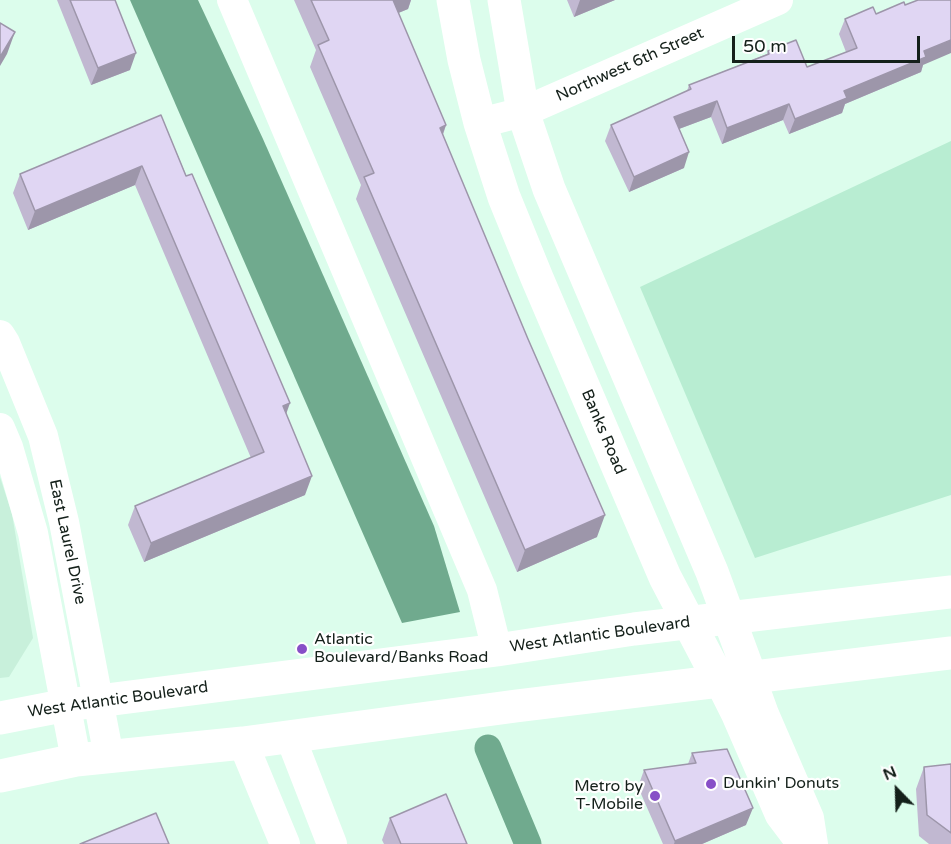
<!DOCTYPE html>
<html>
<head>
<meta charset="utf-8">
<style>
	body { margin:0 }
	#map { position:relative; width:951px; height:844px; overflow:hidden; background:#dcfdec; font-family:"Varela Round",sans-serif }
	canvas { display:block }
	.north { position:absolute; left:867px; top:760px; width:60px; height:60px; -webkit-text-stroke:4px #fff; paint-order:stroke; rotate:337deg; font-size:16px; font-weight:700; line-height:24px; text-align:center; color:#14201a }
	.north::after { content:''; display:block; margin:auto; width:21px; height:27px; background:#14201a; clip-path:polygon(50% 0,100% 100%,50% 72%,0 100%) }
	.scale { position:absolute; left:732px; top:36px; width:188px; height:27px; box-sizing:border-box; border:3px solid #14201a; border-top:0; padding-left:8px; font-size:18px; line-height:21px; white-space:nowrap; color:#14201a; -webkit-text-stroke:4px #fff; paint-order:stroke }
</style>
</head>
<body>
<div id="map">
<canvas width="951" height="844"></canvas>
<div class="north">N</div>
<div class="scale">50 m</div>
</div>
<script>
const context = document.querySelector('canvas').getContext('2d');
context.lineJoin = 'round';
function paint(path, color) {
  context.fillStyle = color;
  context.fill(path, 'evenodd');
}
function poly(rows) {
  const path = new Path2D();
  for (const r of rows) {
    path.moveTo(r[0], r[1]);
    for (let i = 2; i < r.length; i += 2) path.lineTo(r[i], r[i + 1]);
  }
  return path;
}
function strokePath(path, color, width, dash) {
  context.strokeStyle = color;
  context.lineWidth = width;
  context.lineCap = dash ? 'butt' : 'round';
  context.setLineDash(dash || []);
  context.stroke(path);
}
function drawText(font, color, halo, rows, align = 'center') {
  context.font = font + ' "Varela Round",sans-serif';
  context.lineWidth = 4.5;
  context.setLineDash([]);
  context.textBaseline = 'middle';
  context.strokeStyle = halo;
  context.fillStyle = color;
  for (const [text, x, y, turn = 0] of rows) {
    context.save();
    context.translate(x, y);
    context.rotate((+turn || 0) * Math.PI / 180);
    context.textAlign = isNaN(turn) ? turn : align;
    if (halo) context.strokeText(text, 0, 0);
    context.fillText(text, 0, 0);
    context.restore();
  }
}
const built = poly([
	[0,477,12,514,33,638,9,677,0,678]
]);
const green = poly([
	[951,141,951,495,755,558,640,287]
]);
const water = poly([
	[130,0,198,0,263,139,434,526,460,612,402,623]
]);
const canal = poly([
	[488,748,528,844]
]);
const minor = poly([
	[232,0,482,590,497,650],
	[480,123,523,112,778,0],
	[0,335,5,343,43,436,64,522,109,757],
	[0,428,8,447,33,533,76,760],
	[751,678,764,714,809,818,813,844],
	[720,682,736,714,780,815,802,844],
	[290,736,332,844],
	[243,743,285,844]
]);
const tertiary = poly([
	[453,0,464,60,480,123,504,197,537,278,665,577,720,682],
	[504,0,523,112,549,189,712,572,751,678]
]);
const primary = poly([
	[0,718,67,705,497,650,634,629,951,592],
	[0,776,76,760,243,743,516,706,951,653]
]);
const wall = poly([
	[57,0,115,0,130,70,91,85],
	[294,0,411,0,408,9,398,13,446,125,443,135,597,537,517,572,356,199,361,185,310,67,316,50],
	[567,0,615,0,574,17],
	[876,14,923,65,921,72,845,104,842,113,789,134,783,120,722,144,711,117,679,129,684,168,629,192,605,141,611,125,687,91,689,85,767,54,768,51,807,67,846,52,839,34,845,19],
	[161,115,286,414,305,495,144,562,128,525,135,506,251,458,135,185,28,230,13,193,20,174],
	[692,753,746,825,702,844,663,844,638,787,644,770,688,764],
	[951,764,951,844,929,844,919,836,916,789,924,767],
	[390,818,467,844,384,844,382,840]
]);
const shadedWall = poly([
	[391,0,411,0,408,9,384,19],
	[580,0,615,0,574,17],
	[15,32,7,54,0,66,0,57],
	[951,40,951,53,923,65,921,72,845,104,842,113,789,134,795,119,844,91,924,51],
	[136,53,130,70,91,85,98,68],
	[717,101,711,117,668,133,674,117],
	[789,104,783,120,722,144,727,128],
	[446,125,438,147,440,128],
	[689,152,684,168,629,192,634,177],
	[142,166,135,185,28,230,35,211],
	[290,403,283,423,283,406],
	[312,476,305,495,144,562,151,543],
	[605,515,597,537,517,572,525,550],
	[753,808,746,825,702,844,674,844,675,841]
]);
const building = poly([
	[70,0,115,0,136,53,98,68,70,0],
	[311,0,393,0,446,125,440,128,528,339,605,515,525,550,364,177,374,173,318,45,329,40,311,0],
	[918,0,951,0,951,40,924,51,926,57,844,91,847,98,795,119,789,104,727,128,717,101,674,117,689,152,634,177,611,125,691,89,689,85,769,54,768,51,796,40,807,67,857,48,845,19,873,7,876,14,904,2,905,5,918,0],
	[0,23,15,32,0,57,0,23],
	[161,115,186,176,192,174,290,403,283,406,312,476,151,543,135,506,264,452,142,166,35,211,20,174,161,115],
	[727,749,753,808,675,841,644,770,696,763,692,753,727,749],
	[951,764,951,833,927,815,924,767,951,764],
	[446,794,467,844,401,844,390,818,446,794],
	[156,813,169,844,80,844,156,813]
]);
const markers = [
	[302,649,6,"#874fc7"],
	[711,784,6,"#874fc7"],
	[655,796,6,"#874fc7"]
];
const streetNames = [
	["Northwest 6th Street",630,65,-24],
	["Banks Road",603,432,67],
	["East Laurel Drive",67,542,78],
	["West Atlantic Boulevard",600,635,-8],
	["West Atlantic Boulevard",118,700,-8]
];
const poiNames = [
	["Atlantic",314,640],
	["Boulevard/Banks Road",314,658],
	["Dunkin' Donuts",723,784],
	["Metro by",643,787,"right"],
	["T-Mobile",643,805,"right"]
];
paint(built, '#c8f0db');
paint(green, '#b8edd2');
paint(water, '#70aa8e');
strokePath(canal, '#70aa8e', 27);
strokePath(minor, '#fff', 30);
strokePath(tertiary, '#fff', 33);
strokePath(primary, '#fff', 33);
paint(wall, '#c1b8d1');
paint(shadedWall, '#9d96aa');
paint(building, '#e0d6f3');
strokePath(building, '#9d96aa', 1.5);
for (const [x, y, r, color] of markers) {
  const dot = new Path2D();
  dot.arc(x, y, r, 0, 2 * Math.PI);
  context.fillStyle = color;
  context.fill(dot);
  strokePath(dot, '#fff', 2);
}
drawText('16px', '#14201a', '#fff', streetNames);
drawText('16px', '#14201a', '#fff', poiNames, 'left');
</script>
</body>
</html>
